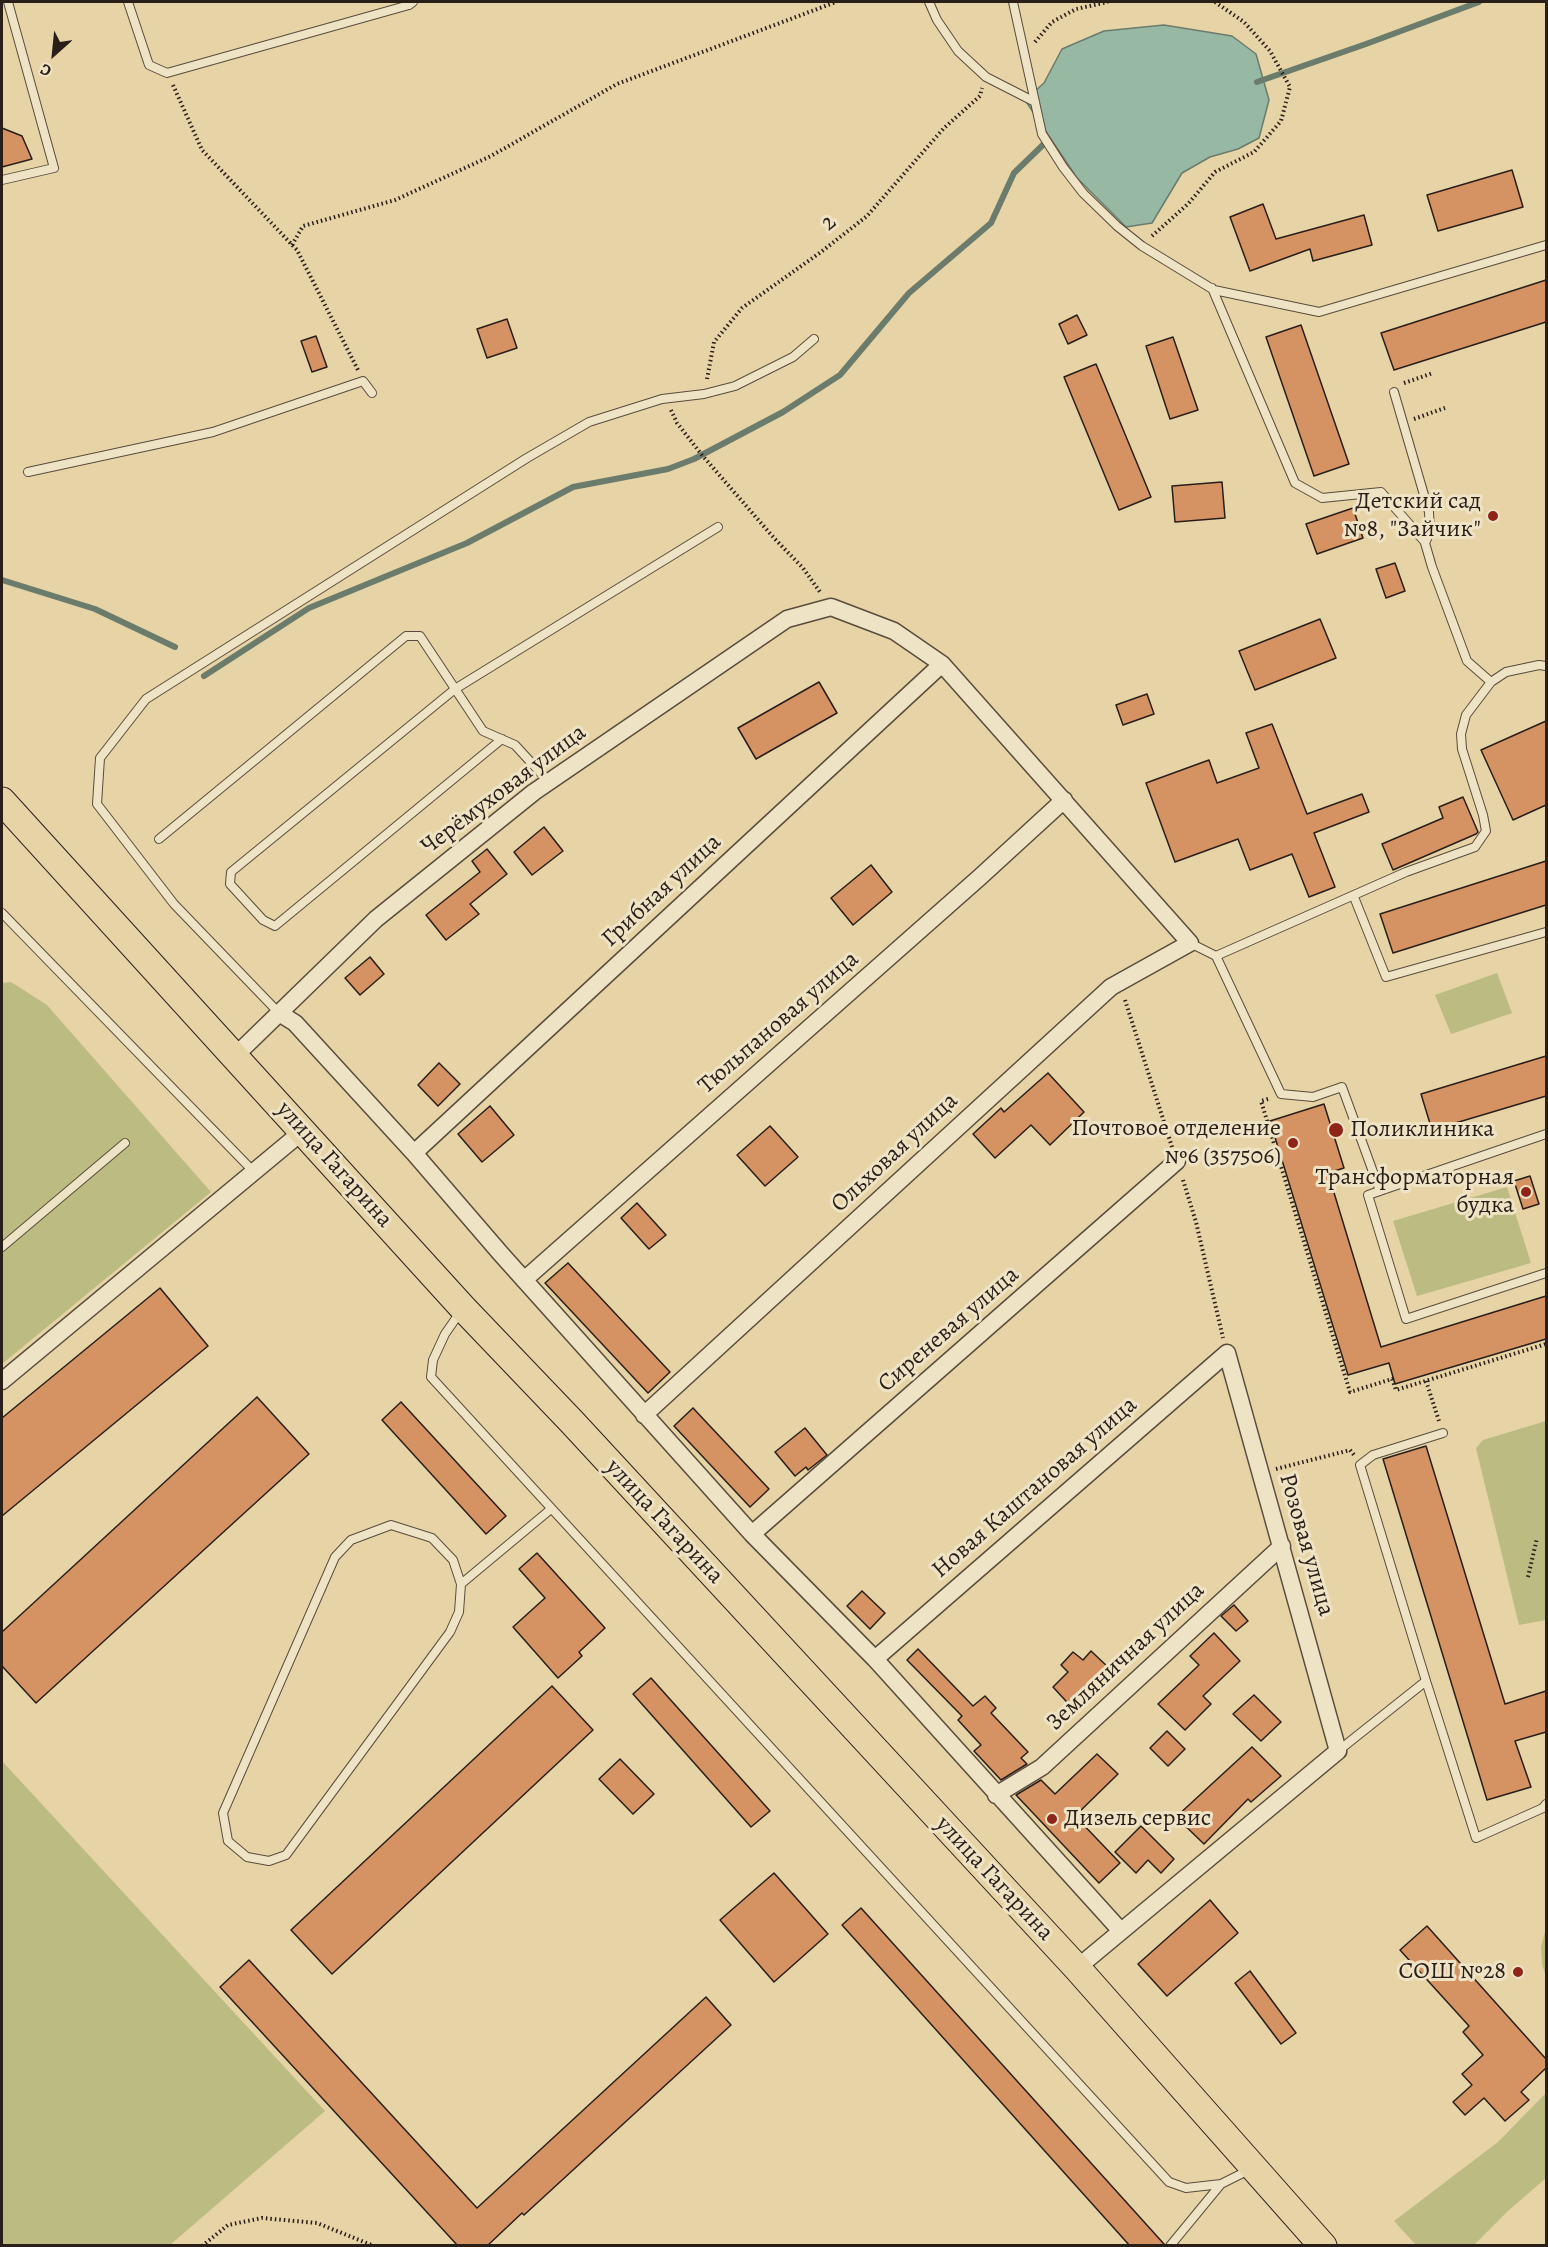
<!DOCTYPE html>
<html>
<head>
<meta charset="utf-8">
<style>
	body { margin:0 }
	#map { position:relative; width:1548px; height:2247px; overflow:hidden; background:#e6d4a6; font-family:Alegreya,serif }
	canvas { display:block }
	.frame { position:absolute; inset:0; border:3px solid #2a1e19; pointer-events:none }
	.north { position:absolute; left:24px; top:24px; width:60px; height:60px; -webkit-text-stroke:4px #efe3c5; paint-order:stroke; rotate:207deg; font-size:16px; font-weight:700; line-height:24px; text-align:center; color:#2a1e19 }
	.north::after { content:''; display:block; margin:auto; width:21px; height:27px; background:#2a1e19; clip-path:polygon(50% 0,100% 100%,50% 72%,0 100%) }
</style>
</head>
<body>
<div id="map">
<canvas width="1548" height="2247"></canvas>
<div class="frame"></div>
<div class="north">С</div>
</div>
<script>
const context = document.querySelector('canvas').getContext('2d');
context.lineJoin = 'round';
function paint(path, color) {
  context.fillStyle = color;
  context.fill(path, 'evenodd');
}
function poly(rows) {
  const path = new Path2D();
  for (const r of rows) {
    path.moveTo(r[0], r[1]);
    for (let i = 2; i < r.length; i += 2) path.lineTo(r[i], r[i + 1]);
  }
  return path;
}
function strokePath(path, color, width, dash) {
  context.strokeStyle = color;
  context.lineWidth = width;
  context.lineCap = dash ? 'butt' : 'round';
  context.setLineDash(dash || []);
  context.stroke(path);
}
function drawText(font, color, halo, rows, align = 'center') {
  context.font = font + ' Alegreya,serif';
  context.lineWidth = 6;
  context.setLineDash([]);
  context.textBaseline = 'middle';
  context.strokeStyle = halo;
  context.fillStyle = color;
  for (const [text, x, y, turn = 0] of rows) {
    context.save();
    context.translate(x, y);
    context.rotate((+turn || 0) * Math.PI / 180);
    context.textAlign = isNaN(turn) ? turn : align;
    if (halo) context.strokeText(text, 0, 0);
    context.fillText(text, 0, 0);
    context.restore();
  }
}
const green = poly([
	[1497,973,1512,1013,1451,1034,1435,995],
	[11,982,47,1005,211,1192,2,1364,2,983],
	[1507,1187,1531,1263,1417,1296,1393,1221],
	[1546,1421,1546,1620,1519,1625,1476,1448,1483,1440],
	[2,1761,325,2111,170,2245,2,2245],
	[1546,1928,1546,1977,1542,1964,1541,1947],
	[1546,2093,1546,2178,1508,2211,1474,2245,1416,2245,1394,2221,1498,2142]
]);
const water = poly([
	[1164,25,1232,36,1256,54,1269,100,1259,138,1238,149,1210,157,1182,173,1152,223,1126,227,1077,178,1025,100,1044,83,1062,49,1104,31,1164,25]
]);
const stream = poly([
	[1257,82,1366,44,1479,2],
	[2,580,95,609,175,647],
	[204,676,309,608,467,543,573,487,668,469,694,459,783,412,840,375,909,293,991,223,1014,173,1048,140]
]);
const building = poly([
	[2,128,22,136,32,159,2,167,2,128],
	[1512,170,1523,207,1438,231,1427,195,1512,170],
	[1263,204,1276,239,1364,215,1372,245,1313,261,1310,249,1250,271,1230,217,1263,204],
	[1546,280,1546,322,1394,370,1381,333,1546,280],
	[1077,315,1087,335,1068,344,1059,324,1077,315],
	[507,319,517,348,487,358,477,329,507,319],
	[1301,325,1349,464,1314,476,1266,337,1301,325],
	[316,336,327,367,312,372,301,341,316,336],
	[1173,337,1198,410,1170,419,1146,346,1173,337],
	[1096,364,1151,497,1119,510,1064,377,1096,364],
	[1222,482,1225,518,1175,522,1172,486,1222,482],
	[1353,508,1363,538,1317,554,1306,524,1353,508],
	[1395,563,1405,591,1386,598,1376,569,1395,563],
	[1320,619,1336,658,1255,690,1239,651,1320,619],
	[819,682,837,713,756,759,738,728,819,682],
	[1147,694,1154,714,1123,725,1116,705,1147,694],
	[1546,721,1546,805,1513,820,1481,750,1546,721],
	[1272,724,1307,814,1362,794,1369,812,1314,833,1335,887,1309,897,1292,854,1250,870,1238,839,1175,862,1146,783,1209,760,1217,783,1259,768,1246,733,1272,724],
	[1463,797,1478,832,1476,834,1393,870,1382,844,1443,818,1439,807,1463,797],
	[544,827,563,851,532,875,514,852,544,827],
	[487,849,507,874,470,904,479,914,446,940,426,915,480,872,472,861,487,849],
	[1546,861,1546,905,1393,953,1380,914,1546,861],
	[871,865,892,892,853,925,831,898,871,865],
	[370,957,384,974,360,995,345,978,370,957],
	[1546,1056,1546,1096,1432,1130,1421,1094,1546,1056],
	[439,1063,460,1084,438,1106,418,1085,439,1063],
	[1048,1073,1084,1112,1050,1145,1031,1125,995,1158,973,1134,1001,1108,1004,1112,1048,1073],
	[1324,1104,1344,1168,1328,1173,1381,1347,1546,1296,1546,1339,1395,1384,1389,1363,1348,1375,1270,1121,1324,1104],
	[490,1106,514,1135,482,1162,458,1134,490,1106],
	[770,1126,798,1157,765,1186,737,1155,770,1126],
	[1530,1176,1539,1204,1523,1209,1514,1181,1530,1176],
	[637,1203,666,1235,649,1249,621,1218,637,1203],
	[568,1263,670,1372,648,1393,545,1283,568,1263],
	[160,1288,208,1346,2,1516,2,1418,160,1288],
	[257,1397,309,1454,36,1703,2,1666,2,1632,257,1397],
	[401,1402,506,1516,486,1534,382,1420,401,1402],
	[693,1408,769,1489,750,1507,674,1426,693,1408],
	[805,1428,827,1455,808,1470,806,1467,795,1476,775,1452,805,1428],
	[1426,1446,1505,1704,1546,1691,1546,1732,1515,1741,1531,1787,1487,1800,1383,1459,1426,1446],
	[537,1553,605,1628,579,1652,582,1656,558,1678,513,1627,545,1598,519,1569,537,1553],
	[862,1591,885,1613,870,1629,847,1606,862,1591],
	[1234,1605,1248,1621,1236,1631,1221,1616,1234,1605],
	[1214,1633,1240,1661,1203,1696,1211,1704,1185,1730,1158,1704,1199,1665,1190,1656,1214,1633],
	[918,1649,973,1706,985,1696,996,1708,991,1713,1028,1752,1021,1758,1027,1764,1001,1780,974,1751,981,1745,958,1720,962,1716,907,1660,918,1649],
	[1091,1651,1109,1668,1102,1675,1108,1681,1076,1712,1053,1687,1068,1672,1061,1665,1073,1652,1083,1660,1091,1651],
	[651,1678,770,1811,751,1827,633,1694,651,1678],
	[552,1686,593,1730,332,1974,291,1930,552,1686],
	[1254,1695,1281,1722,1261,1741,1233,1714,1254,1695],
	[1167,1731,1185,1749,1168,1766,1150,1748,1167,1731],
	[1252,1747,1281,1776,1251,1802,1248,1799,1204,1844,1176,1817,1252,1747],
	[1097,1754,1118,1774,1075,1816,1120,1863,1099,1883,1016,1795,1041,1780,1055,1794,1097,1754],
	[620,1759,654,1794,633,1814,599,1779,620,1759],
	[1141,1826,1174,1859,1161,1873,1148,1860,1136,1873,1115,1852,1141,1826],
	[774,1873,828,1934,774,1982,720,1920,774,1873],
	[1210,1900,1238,1933,1167,1996,1138,1964,1210,1900],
	[861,1908,1164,2244,1164,2246,1130,2246,842,1925,861,1908],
	[1427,1926,1546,2059,1546,2068,1521,2092,1529,2100,1505,2121,1484,2098,1465,2115,1453,2102,1472,2085,1462,2074,1483,2055,1463,2032,1469,2026,1400,1950,1427,1926],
	[249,1960,477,2208,706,1997,731,2025,524,2215,522,2213,487,2246,458,2246,220,1987,249,1960],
	[1250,1971,1296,2033,1281,2044,1235,1983,1250,1971]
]);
const path = poly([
	[1035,42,1052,22,1076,9,1108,2],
	[173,85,202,150,297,250,358,370],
	[1152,236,1188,204,1215,172,1254,152,1281,121,1290,87,1270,51,1244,22,1215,2],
	[292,245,303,226,395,200,491,156,617,84,836,2],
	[707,379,714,342,742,308,821,252,867,216,944,128,980,96,982,88],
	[1404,383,1433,373],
	[671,410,677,423,702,455,774,538,803,568,820,592],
	[1414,419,1445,408],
	[1125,1000,1172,1147],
	[1268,1099,1261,1101,1350,1392,1392,1379,1396,1390,1546,1344],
	[1183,1180,1196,1222,1223,1338],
	[1426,1381,1439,1421],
	[1276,1469,1350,1450,1354,1455],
	[1528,1577,1537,1538],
	[202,2246,228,2225,262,2218,317,2223,374,2246]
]);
const lane = poly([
	[128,2,149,65,167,73,409,5,413,2],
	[929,2,937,20,958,51,986,77,1035,102],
	[1013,2,1042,134,1063,167,1083,193,1117,226,1142,246,1214,290,1319,312,1546,245],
	[2,180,54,168,8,2],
	[1212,288,1295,483,1322,498,1381,492,1425,542],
	[1394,392,1429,512,1430,532,1425,543,1432,567,1467,661,1491,682],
	[28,472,213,432,363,381,372,393],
	[502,739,275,926,263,920,230,884,231,872,455,689,718,527],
	[159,839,406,636,420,636,483,731,515,745,549,782],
	[1354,897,1386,977,1546,932],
	[2,913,254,1172],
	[1190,943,1216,956,1406,872,1475,847,1486,831,1483,815,1462,749,1461,734,1466,715,1491,682,1506,672,1539,665,1546,666],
	[1216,956,1281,1094,1313,1097,1342,1087,1380,1191,1368,1195,1546,1134],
	[279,1013,174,904,97,804,100,758,146,699,527,458,589,422,662,399,704,394,735,386,793,357,814,339],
	[1368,1195,1406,1319,1546,1273],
	[2,1247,125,1143],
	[461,1311,445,1334,433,1360,431,1377,1169,2182,1186,2188,1221,2184],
	[461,1584,453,1560,432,1538,391,1525,351,1540,335,1557,223,1813,228,1841,247,1857,269,1861,286,1855,450,1632,459,1612,461,1584,551,1509],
	[1426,1681,1360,1465,1373,1455,1443,1433],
	[1338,1751,1426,1681,1476,1838,1543,1808,1546,1804],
	[1170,2246,1221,2184,1251,2169]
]);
const street = poly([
	[279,1013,295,1023,414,1153,501,1254,752,1534,875,1659,1120,1930],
	[235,1056,376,919,534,792,787,619,831,607,894,631,942,664,1190,943,1111,987,644,1415],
	[414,1153,942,664],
	[524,1280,980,877,1064,800],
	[2,1381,303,1131],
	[752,1534,1177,1161],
	[875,1659,1227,1353,1338,1751,1077,1968],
	[996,1795,1042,1767,1282,1546]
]);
const primary = poly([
	[2,801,463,1308,572,1422,1077,1968,1323,2246]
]);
const markers = [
	[1493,516,6,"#8f2418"],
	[1336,1130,8,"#8f2418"],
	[1293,1143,6,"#8f2418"],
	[1526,1192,6,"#8f2418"],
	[1052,1819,6,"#8f2418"],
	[1518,1972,6,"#8f2418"]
];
const streetNames = [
	["2",829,223,-39],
	["Черёмуховая улица",504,790,-37],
	["Грибная улица",662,891,-43],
	["Тюльпановая улица",779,1023,-41],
	["Ольховая улица",895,1153,-43],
	["улица Гагарина",334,1165,48],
	["Сиреневая улица",949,1330,-41],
	["Новая Каштановая улица",1035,1488,-41],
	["улица Гагарина",664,1522,47],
	["Розовая улица",1306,1545,74],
	["Земляничная улица",1126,1657,-43],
	["улица Гагарина",994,1879,47]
];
const poiNames = [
	["Детский сад",1481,502],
	["№8, \"Зайчик\"",1481,530],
	["Почтовое отделение",1281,1129],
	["№6 (357506)",1281,1157],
	["Поликлиника",1350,1130,"left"],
	["Трансформаторная",1514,1178],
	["будка",1514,1206],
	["Дизель сервис",1064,1819,"left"],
	["СОШ №28",1506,1972]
];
paint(green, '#bbbb82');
paint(water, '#97b9a3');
strokePath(water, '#6b7b6c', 1.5);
strokePath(stream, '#6b7b6c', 6);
paint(building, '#d59363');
strokePath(building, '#2a1e19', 1.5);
strokePath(lane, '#594c3c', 10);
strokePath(street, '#594c3c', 19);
strokePath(primary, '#2a1e19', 29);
strokePath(path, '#2a1e19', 4, [1.5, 3]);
strokePath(lane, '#efe3c5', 8);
strokePath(street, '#efe3c5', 16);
strokePath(primary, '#e6d4a6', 27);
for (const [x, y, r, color] of markers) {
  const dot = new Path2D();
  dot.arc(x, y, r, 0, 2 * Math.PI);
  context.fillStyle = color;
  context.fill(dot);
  strokePath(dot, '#efe3c5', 2);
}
drawText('24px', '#2a1e19', '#efe3c5', streetNames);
drawText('24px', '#2a1e19', '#efe3c5', poiNames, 'right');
</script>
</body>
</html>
